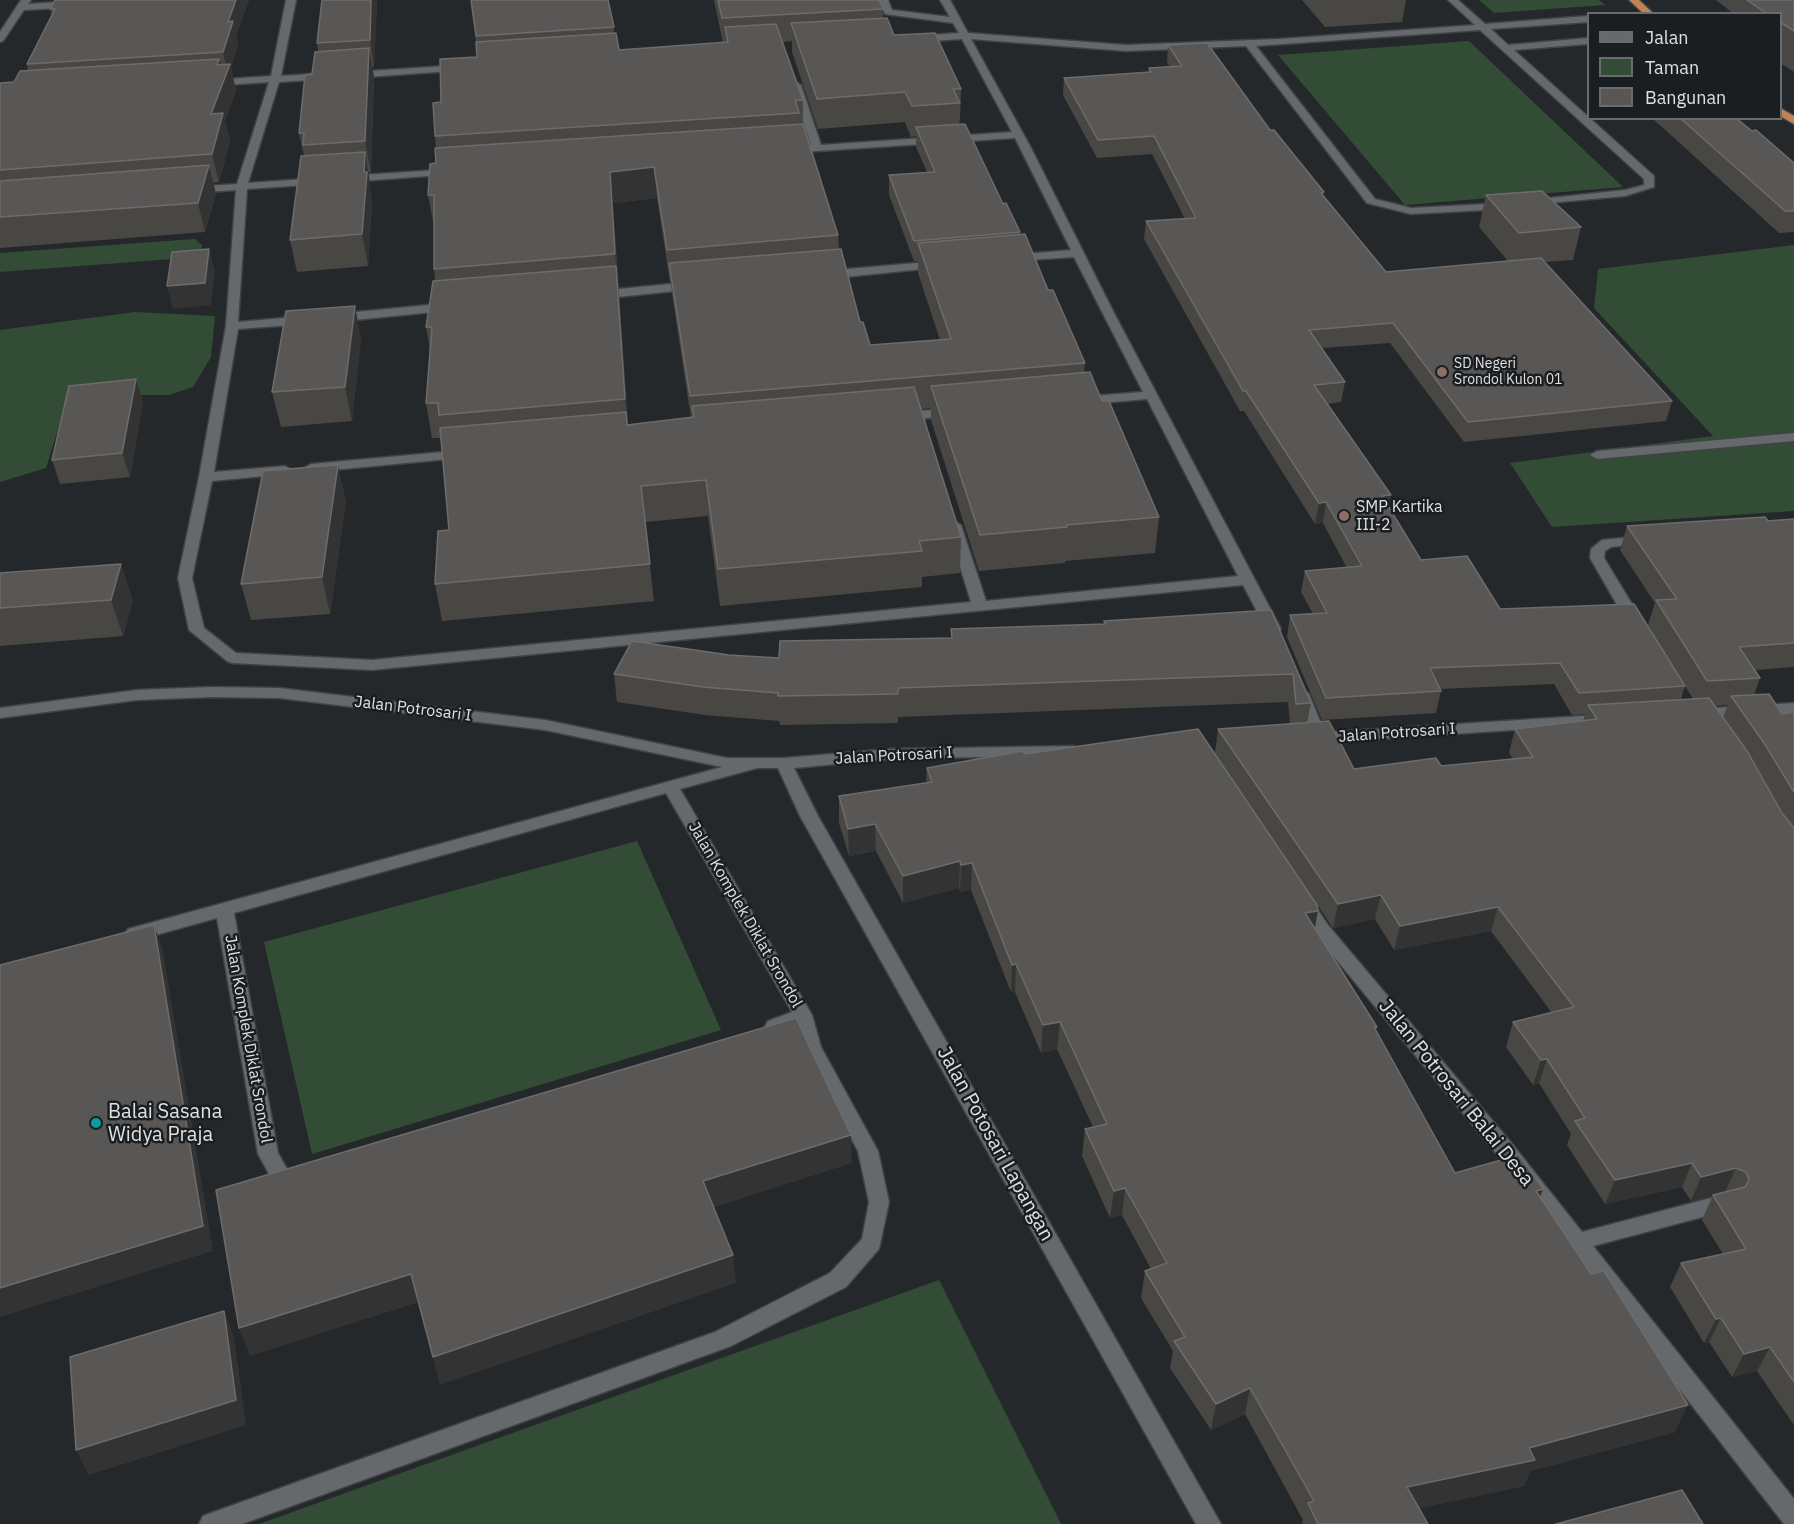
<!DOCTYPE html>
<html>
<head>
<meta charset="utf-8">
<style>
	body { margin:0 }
	#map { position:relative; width:1794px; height:1524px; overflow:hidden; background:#25282b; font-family:"IBM Plex Sans",sans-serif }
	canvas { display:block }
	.legend { position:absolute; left:1587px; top:12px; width:195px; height:108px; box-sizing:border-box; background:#1b1e21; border:2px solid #696c6e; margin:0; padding:8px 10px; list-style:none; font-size:18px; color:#dee0e2 }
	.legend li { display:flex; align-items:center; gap:12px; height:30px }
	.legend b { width:30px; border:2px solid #696c6e }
</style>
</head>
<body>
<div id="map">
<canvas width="1794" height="1524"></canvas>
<ul class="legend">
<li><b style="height:8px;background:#66696c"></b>Jalan</li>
<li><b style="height:16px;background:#334c36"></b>Taman</li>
<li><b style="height:16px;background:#595755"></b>Bangunan</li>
</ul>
</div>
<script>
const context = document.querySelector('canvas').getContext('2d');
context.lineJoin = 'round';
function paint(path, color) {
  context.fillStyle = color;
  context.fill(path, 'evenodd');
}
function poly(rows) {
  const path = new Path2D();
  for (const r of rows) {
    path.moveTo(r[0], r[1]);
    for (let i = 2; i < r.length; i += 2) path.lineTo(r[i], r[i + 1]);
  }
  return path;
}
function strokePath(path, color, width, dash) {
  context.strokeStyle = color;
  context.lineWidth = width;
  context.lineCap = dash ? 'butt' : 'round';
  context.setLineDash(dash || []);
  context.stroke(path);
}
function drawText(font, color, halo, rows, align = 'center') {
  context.font = font + ' "IBM Plex Sans",sans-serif';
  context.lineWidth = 5;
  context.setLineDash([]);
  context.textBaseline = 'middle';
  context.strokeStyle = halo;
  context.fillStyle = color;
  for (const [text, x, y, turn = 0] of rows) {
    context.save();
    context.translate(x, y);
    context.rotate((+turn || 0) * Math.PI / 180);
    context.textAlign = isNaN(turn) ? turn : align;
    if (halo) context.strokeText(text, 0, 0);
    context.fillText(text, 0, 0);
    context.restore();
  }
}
const green = poly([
	[1479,0,1599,0,1605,5,1494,13],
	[1469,41,1623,187,1405,205,1278,55],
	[195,239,202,245,200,257,0,272,0,253],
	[1794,245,1794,511,1552,527,1510,463,1713,436,1594,308,1598,269],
	[135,312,215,316,211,357,193,387,169,395,135,395,64,410,46,468,0,482,0,330],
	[637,841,721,1030,312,1154,264,942],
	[939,1280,1061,1524,259,1524]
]);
const service = poly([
	[21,0,31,0,28,4,75,1,80,4,75,7,24,10,3,41,0,42,0,32,21,0],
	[286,0,296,0,281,76,327,73,332,76,327,79,279,82,248,183,320,178,325,181,320,184,247,189,238,322,306,316,312,320,306,324,238,329,214,472,285,466,292,470,285,474,212,481,192,578,204,628,236,653,372,660,971,602,947,525,954,521,961,525,986,601,1238,576,1147,399,1079,405,1072,401,1079,397,1143,392,1074,257,1013,261,1007,258,1013,255,1071,250,1015,138,788,153,783,150,788,147,811,145,791,85,796,82,801,85,821,145,1012,132,962,39,916,42,911,39,916,36,959,33,953,23,885,14,878,0,888,0,892,10,950,17,940,0,950,0,968,33,1126,45,1279,39,1475,25,1448,0,1458,0,1485,24,1588,16,1588,22,1491,29,1508,45,1588,38,1588,44,1514,50,1654,176,1654,187,1625,196,1527,205,1525,203,1531,200,1625,190,1644,185,1644,179,1480,30,1256,46,1375,199,1411,208,1505,203,1511,206,1505,209,1411,214,1367,203,1246,46,1126,51,971,39,1031,148,1114,313,1281,629,1278,632,1268,632,1243,585,372,670,232,663,227,661,189,630,178,578,199,477,226,326,236,190,193,193,188,190,193,187,237,184,269,82,212,86,207,83,212,80,271,76,286,0],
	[462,65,467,68,465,70,353,78,348,75,353,72,462,65],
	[451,169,455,170,455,174,348,182,343,179,348,176,451,169],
	[939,261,945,265,943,267,825,279,819,275,825,271,939,261],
	[691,282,697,286,695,289,598,299,592,295,598,291,691,282],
	[449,303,453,304,453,310,335,322,329,318,335,314,449,303],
	[952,408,959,412,957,415,900,421,893,417,900,413,952,408],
	[1794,433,1794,441,1597,459,1590,455,1597,451,1794,433],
	[465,450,472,454,470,457,311,472,304,468,311,464,465,450],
	[1301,689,1309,694,1327,738,1325,742,1313,742,1311,738,1293,694,1301,689],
	[755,758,761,759,763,763,761,767,680,789,812,1015,821,1047,878,1151,889,1202,879,1249,846,1287,731,1346,242,1524,199,1524,203,1516,211,1513,715,1332,830,1273,862,1239,869,1202,858,1151,801,1047,796,1025,775,1033,768,1031,765,1026,768,1021,792,1012,666,793,234,913,278,1153,287,1169,291,1173,302,1175,305,1181,302,1187,295,1189,279,1187,273,1181,258,1154,217,918,134,941,128,939,125,934,128,929,755,758]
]);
const minor = poly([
	[1643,536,1648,537,1650,540,1648,543,1611,547,1605,551,1604,558,1643,622,1635,627,1627,622,1590,558,1591,549,1602,540,1643,536],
	[211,687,279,688,545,720,727,758,784,758,891,749,1074,746,1076,750,1074,754,1068,755,891,759,794,768,818,816,1221,1524,1196,1524,800,816,778,768,727,768,545,730,279,698,211,697,137,700,0,718,0,708,137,690,211,687],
	[1794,703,1794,713,1699,719,1691,714,1699,709,1794,703],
	[1598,715,1606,720,1604,724,1316,743,1310,742,1308,738,1310,734,1316,733,1598,715],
	[1305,898,1311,900,1328,925,1513,1145,1582,1232,1726,1194,1733,1197,1736,1203,1733,1209,1593,1246,1794,1499,1794,1524,1784,1524,1499,1157,1316,935,1296,904,1299,900,1305,898]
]);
const trunk = poly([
	[1629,0,1639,0,1654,14,1644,14,1629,0],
	[1780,108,1794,116,1794,124,1780,116,1780,108]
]);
const wall = poly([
	[55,0,249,0,236,35,238,44,231,67,236,91,225,121,230,141,219,182,213,183,216,194,205,232,0,248,0,83,14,82,28,71,27,64,52,15,50,9],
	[322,0,377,0,374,67,372,67,374,77,371,172,368,172,372,203,368,266,297,272,290,240,304,156,299,133,312,74,318,51,317,43],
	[471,0,614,27,614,33,619,50,723,43,714,0,879,0,883,9,883,18,894,35,961,89,960,119,959,124,1003,204,1020,232,1020,234,1085,363,1084,373,1102,401,1159,517,1155,553,1065,561,1065,563,979,571,931,420,931,408,921,409,961,537,960,573,922,577,922,587,720,606,708,516,645,522,654,601,442,621,435,584,449,530,441,438,432,438,426,403,430,349,426,327,435,281,434,269,434,227,428,195,436,163,436,147,435,136,441,102,477,57,476,42],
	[792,41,792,52,818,129,905,122,911,137,916,136,916,147,927,172,889,175,889,195,914,261,918,261,918,273,940,340,870,345,860,322,839,249,838,235,803,126,803,100,782,42],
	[657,198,670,282,671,282,672,294,691,418,628,425,613,203],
	[1302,0,1406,0,1402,22,1325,27],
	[1716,0,1794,0,1794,72,1780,63,1780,14,1734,14],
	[1168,45,1270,130,1324,192,1323,196,1386,272,1508,261,1479,227,1486,195,1581,227,1573,260,1545,262,1672,401,1666,421,1464,442,1390,343,1322,348,1345,382,1341,402,1327,404,1421,560,1500,609,1685,686,1681,699,1693,699,1648,625,1655,603,1620,550,1627,526,1794,519,1794,667,1755,670,1760,678,1754,695,1782,714,1794,712,1794,1425,1757,1371,1732,1377,1709,1342,1704,1343,1670,1287,1681,1263,1723,1254,1702,1220,1713,1195,1726,1192,1691,1201,1682,1187,1605,1204,1567,1145,1571,1134,1539,1083,1533,1085,1506,1047,1513,1022,1552,1013,1491,931,1394,950,1375,919,1333,928,1215,753,1218,729,1290,724,1288,702,898,717,898,723,780,725,779,721,705,715,617,702,614,674,729,655,779,658,951,638,951,629,1104,624,1104,621,1271,610,1311,703,1307,723,1354,769,1441,766,1513,759,1509,753,1515,729,1583,721,1585,714,1572,715,1554,684,1440,689,1441,691,1436,713,1322,720,1287,637,1290,615,1313,614,1301,592,1305,571,1347,568,1323,523,1315,524,1244,411,1240,411,1144,239,1146,221,1185,219,1152,154,1097,158,1063,95,1064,78,1148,72,1149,68,1170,67,1167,62],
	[1728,705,1723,717,1715,706],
	[1652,118,1736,118,1794,163,1794,232,1779,233],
	[361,339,352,421,281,427,272,392],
	[136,379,143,402,130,477,60,484,52,460],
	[346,501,330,614,251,620,241,584],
	[0,573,133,600,123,636,0,646],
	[1025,754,1315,929,1377,1027,1376,1031,1455,1173,1540,1197,1675,1432,1530,1471,1524,1486,1419,1508,1428,1524,1302,1524,1303,1520,1245,1414,1211,1430,1170,1368,1173,1351,1141,1298,1145,1271,1151,1269,1122,1215,1110,1218,1082,1156,1085,1129,1093,1127,1057,1049,1041,1053,1015,992,1011,992,971,890,960,892,959,888,903,903,876,851,849,856,839,823,839,796,926,783,927,768]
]);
const shadedWall = poly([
	[236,0,249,0,236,35,238,44,231,67,236,91,225,121,230,141,219,182,212,154,211,114,217,65,219,59,224,81,227,71,223,52,228,22],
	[371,0,377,0,374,67,370,40],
	[369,48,374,77,371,172,365,141],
	[365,152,370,183,370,191,372,203,368,266,362,234],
	[209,165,216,194,205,232,198,203],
	[654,167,657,198,613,203,618,287,615,254,610,172],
	[209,249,215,271,211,305,173,309,167,286],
	[616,266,619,298,628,434,625,399],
	[355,306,361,339,352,421,345,387],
	[136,379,143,402,130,477,122,453],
	[338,465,346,501,330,614,322,577],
	[1391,495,1387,515,1382,496],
	[1326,502,1323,523,1315,524,1319,503],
	[121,564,133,600,123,636,111,600],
	[875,824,876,851,849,856,848,829],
	[960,861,959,888,903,903,903,876],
	[972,863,971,890,960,892,961,865],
	[1381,895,1375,919,1333,928,1338,904],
	[1498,907,1491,931,1394,950,1400,926],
	[1318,911,1313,938,1305,913],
	[154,925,163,951,213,1251,0,1317,0,1288],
	[1016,964,1015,992,1011,992,1012,965],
	[1060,1022,1057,1049,1041,1053,1043,1025],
	[1547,1059,1539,1083,1533,1085,1541,1060],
	[851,1135,852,1163,706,1210,703,1181],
	[1692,1163,1682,1187,1605,1204,1615,1180],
	[1736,1168,1725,1192,1691,1201,1701,1177],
	[1125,1188,1122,1215,1110,1218,1114,1191],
	[1543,1189,1533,1216,1536,1191],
	[733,1255,736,1283,440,1385,433,1357],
	[411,1274,419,1302,250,1356,239,1328],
	[224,1311,234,1337,246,1425,89,1475,76,1450],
	[1721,1318,1709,1342,1704,1343,1716,1319],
	[1770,1347,1757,1371,1732,1377,1744,1354],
	[1250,1388,1245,1414,1211,1430,1216,1404],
	[1688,1405,1675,1432,1530,1471,1524,1486,1398,1513,1407,1487,1529,1448]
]);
const building = poly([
	[55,0,236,0,228,22,233,21,223,52,27,64,55,9,50,9,55,0],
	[322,0,371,0,370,40,317,43,322,0],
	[471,0,608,0,614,27,476,36,471,0],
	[718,0,879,0,883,9,722,18,718,0],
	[1747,0,1794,0,1794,31,1780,22,1780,14,1767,14,1747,0],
	[887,18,894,35,935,33,961,89,953,89,960,103,912,106,905,92,817,99,791,23,887,18],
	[776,24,803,100,795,100,799,113,435,136,433,103,441,102,440,59,477,57,476,42,616,33,619,50,728,42,725,27,776,24],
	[1207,43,1270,130,1274,130,1324,192,1321,193,1386,272,1541,258,1672,401,1468,422,1393,323,1309,330,1345,382,1314,385,1391,495,1382,496,1421,560,1467,556,1500,609,1634,604,1685,686,1579,693,1560,663,1430,668,1441,691,1326,698,1290,615,1327,613,1305,571,1362,566,1326,502,1319,503,1246,391,1243,391,1146,221,1196,218,1154,136,1098,140,1064,78,1151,72,1149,68,1182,66,1168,45,1207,43],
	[369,48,365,141,303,145,304,133,299,133,305,75,312,74,315,52,369,48],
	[219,59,217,65,230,64,211,114,223,113,212,154,0,170,0,83,14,82,20,71,219,59],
	[1680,118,1736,118,1752,131,1756,130,1794,163,1794,211,1785,211,1680,118],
	[803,124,838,235,667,250,654,167,610,172,615,254,434,269,434,195,428,195,430,164,436,163,435,148,803,124],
	[965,124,1003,204,1006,203,1020,232,914,241,889,175,935,172,916,127,965,124],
	[365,152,364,172,367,172,362,234,290,240,301,156,365,152],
	[209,165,198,203,0,217,0,181,209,165],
	[1542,191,1581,227,1519,233,1486,195,1542,191],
	[1025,234,1048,290,1053,290,1085,363,690,396,669,263,841,249,860,322,863,322,870,345,951,339,918,243,1025,234],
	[209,249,205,283,167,286,172,252,209,249],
	[616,266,625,399,439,415,438,403,426,403,432,327,426,327,433,281,616,266],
	[355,306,345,387,272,392,286,311,355,306],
	[1090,372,1102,401,1109,401,1159,517,1066,525,1067,527,980,535,931,386,1090,372],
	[136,379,122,453,52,460,69,386,136,379],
	[914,387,961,537,919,541,922,551,718,569,706,480,641,486,650,564,435,584,438,531,449,530,440,428,626,412,627,425,694,417,692,406,914,387],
	[338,465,322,577,241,584,263,471,338,465],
	[1765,517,1768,521,1794,519,1794,643,1739,647,1760,678,1707,681,1656,600,1677,599,1627,526,1765,517],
	[121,564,111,600,0,608,0,573,121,564],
	[1271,610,1311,703,1296,704,1293,674,898,688,898,694,778,696,778,693,703,687,614,674,632,641,729,655,779,658,780,641,952,638,951,629,1105,624,1104,621,1271,610],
	[1769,694,1782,714,1794,712,1794,792,1764,743,1731,696,1769,694],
	[1709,698,1747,751,1782,813,1794,828,1794,1382,1770,1347,1744,1354,1721,1318,1716,1319,1681,1263,1746,1249,1713,1195,1745,1187,1749,1180,1746,1172,1736,1168,1701,1177,1692,1163,1615,1180,1575,1121,1585,1118,1547,1059,1541,1060,1513,1022,1574,1007,1498,907,1400,926,1381,895,1338,904,1218,729,1329,721,1354,769,1436,758,1441,766,1533,757,1515,729,1597,719,1588,705,1709,698],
	[1198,729,1317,905,1318,911,1305,913,1377,1027,1374,1027,1455,1173,1519,1155,1543,1189,1536,1191,1591,1274,1604,1271,1688,1405,1529,1448,1535,1460,1407,1487,1428,1524,1318,1524,1308,1503,1314,1501,1250,1388,1216,1404,1174,1341,1185,1337,1145,1271,1167,1263,1125,1188,1114,1191,1085,1129,1107,1124,1060,1022,1043,1025,1016,964,1012,965,972,863,961,865,960,861,903,876,875,824,848,829,839,796,932,782,927,768,1023,751,1025,754,1198,729],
	[154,925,203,1226,0,1288,0,965,154,925],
	[796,1018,851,1135,703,1181,733,1255,433,1357,411,1274,239,1328,216,1190,796,1018],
	[224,1311,236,1400,76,1450,70,1357,224,1311],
	[1682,1490,1703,1524,1555,1524,1556,1524,1682,1490]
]);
const markers = [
	[1442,372,6,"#8d6e63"],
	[1344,516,6,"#8d6e63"],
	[96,1123,6,"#0f9aa8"]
];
const farPoinames = [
	["SD Negeri",1454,364],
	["Srondol Kulon 01",1454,380]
];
const poiNames = [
	["SMP Kartika",1356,507],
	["III-2",1356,525]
];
const streetNames = [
	["Jalan Potrosari I",413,709,7],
	["Jalan Potrosari I",1397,733,-4],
	["Jalan Potrosari I",894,756,-3],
	["Jalan Komplek Diklat Srondol",745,915,60],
	["Jalan Komplek Diklat Srondol",248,1039,80]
];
const nearStreetnames = [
	["Jalan Potrosari Balai Desa",1456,1093,51],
	["Jalan Potosari Lapangan",995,1144,61]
];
const nearPoinames = [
	["Balai Sasana",108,1112],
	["Widya Praja",108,1135]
];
paint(green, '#334c36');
strokePath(service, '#404345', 3);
strokePath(minor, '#404345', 3);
strokePath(trunk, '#404345', 3);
paint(service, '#66696c');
paint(minor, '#66696c');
paint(trunk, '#bf8456');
paint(wall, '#494744');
paint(shadedWall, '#343333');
paint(building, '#595755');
strokePath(building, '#6e6c6b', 1.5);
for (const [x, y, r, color] of markers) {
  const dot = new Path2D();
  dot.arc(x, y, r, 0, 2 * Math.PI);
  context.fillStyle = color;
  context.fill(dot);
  strokePath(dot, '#1b1e21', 2);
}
drawText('14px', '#dee0e2', '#1b1e21', farPoinames, 'left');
drawText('16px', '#dee0e2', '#1b1e21', poiNames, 'left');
drawText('16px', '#dee0e2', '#1b1e21', streetNames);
drawText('20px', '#dee0e2', '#1b1e21', nearStreetnames);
drawText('20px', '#dee0e2', '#1b1e21', nearPoinames, 'left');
</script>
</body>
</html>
